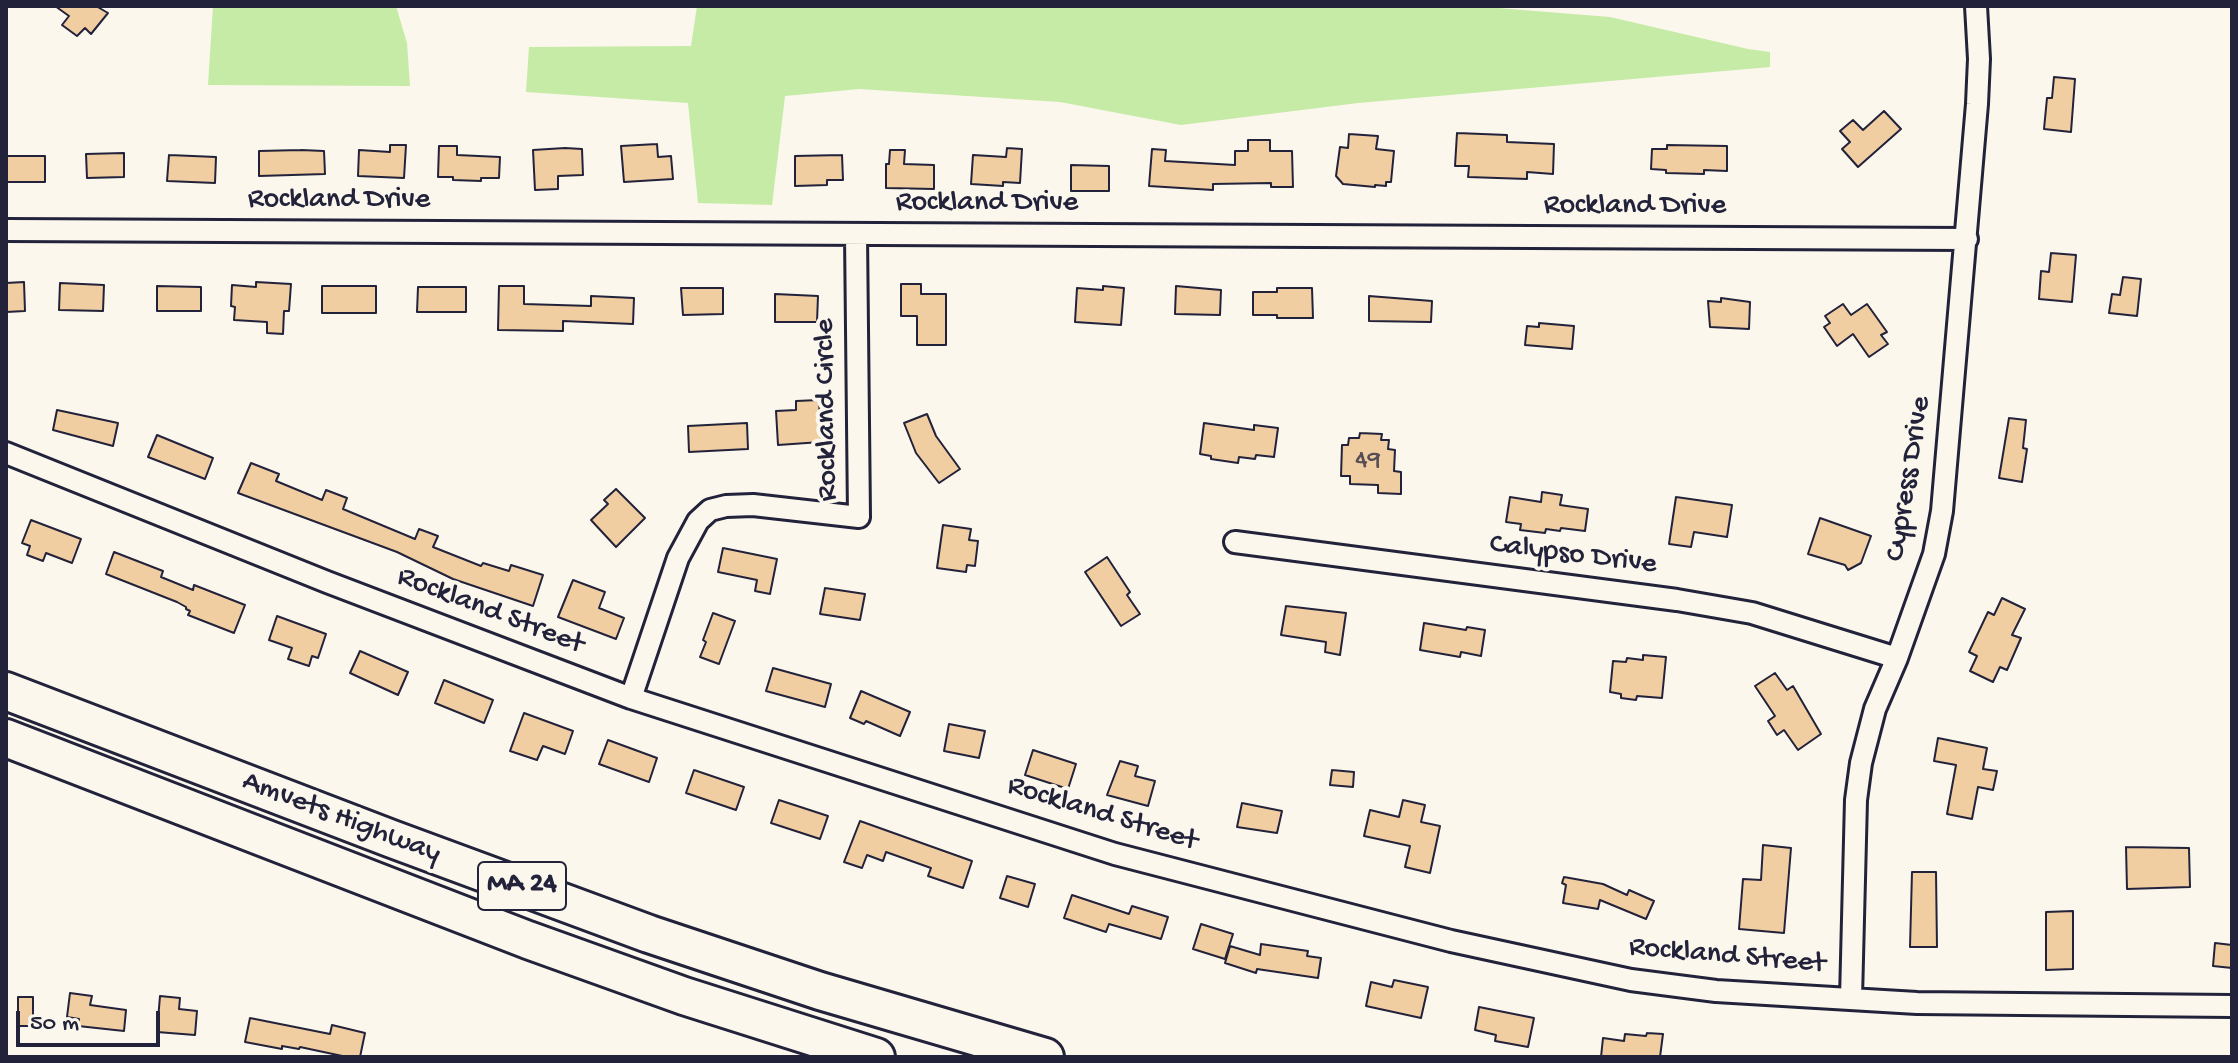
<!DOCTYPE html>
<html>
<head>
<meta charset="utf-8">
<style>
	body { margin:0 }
	#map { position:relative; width:2238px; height:1063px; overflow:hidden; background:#fbf7ec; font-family:"Gochi Hand",sans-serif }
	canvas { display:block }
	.frame { position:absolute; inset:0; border:8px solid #22223b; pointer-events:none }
	.scale { position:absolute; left:16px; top:1011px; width:144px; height:36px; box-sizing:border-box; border:4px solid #22223b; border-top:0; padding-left:10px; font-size:24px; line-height:28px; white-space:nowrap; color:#22223b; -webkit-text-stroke:6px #fbf7ec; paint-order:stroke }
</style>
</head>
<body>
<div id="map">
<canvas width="2238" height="1063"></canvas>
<div class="frame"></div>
<div class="scale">50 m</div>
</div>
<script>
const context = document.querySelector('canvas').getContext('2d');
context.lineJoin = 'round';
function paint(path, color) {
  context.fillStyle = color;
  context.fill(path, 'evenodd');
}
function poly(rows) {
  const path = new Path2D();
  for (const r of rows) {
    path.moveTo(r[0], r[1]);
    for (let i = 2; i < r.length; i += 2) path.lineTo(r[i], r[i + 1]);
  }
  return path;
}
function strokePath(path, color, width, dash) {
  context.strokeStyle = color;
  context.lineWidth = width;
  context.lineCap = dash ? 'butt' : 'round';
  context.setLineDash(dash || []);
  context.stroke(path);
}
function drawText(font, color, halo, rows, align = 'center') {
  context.font = font + ' "Gochi Hand",sans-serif';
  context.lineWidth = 8;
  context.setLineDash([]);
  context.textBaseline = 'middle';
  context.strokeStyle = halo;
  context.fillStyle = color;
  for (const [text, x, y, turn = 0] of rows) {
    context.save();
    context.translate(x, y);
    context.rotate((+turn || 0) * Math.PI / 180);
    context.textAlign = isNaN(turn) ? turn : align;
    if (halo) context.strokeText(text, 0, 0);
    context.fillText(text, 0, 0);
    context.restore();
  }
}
const green = poly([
	[213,6,396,6,407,43,410,86,208,85],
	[697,6,1473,6,1610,17,1748,49,1770,52,1770,67,1358,103,1181,125,1060,102,859,89,785,96,772,205,698,203,688,103,526,92,529,47,691,46]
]);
const building = poly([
	[55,6,96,6,108,13,91,34,85,28,77,36,62,25,69,16,55,6],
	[2054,77,2075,79,2071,132,2044,129,2047,98,2052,98,2054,77],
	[1884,111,1901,129,1858,167,1842,149,1850,142,1840,131,1853,120,1863,130,1884,111],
	[1457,133,1507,135,1507,142,1554,144,1553,174,1527,172,1527,179,1468,177,1469,166,1455,166,1457,133],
	[1349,134,1378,136,1376,149,1394,151,1391,182,1386,182,1386,186,1375,185,1375,187,1343,184,1336,176,1340,147,1348,148,1349,134],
	[1248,140,1270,140,1270,151,1292,151,1293,187,1271,187,1271,183,1213,184,1213,190,1149,186,1152,149,1166,150,1165,161,1235,165,1235,151,1248,151,1248,140],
	[657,144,658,157,671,156,673,179,624,182,621,146,657,144],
	[390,145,406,145,404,178,358,176,359,150,390,152,390,145],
	[1667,145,1727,146,1727,171,1704,170,1704,174,1666,173,1666,170,1651,169,1652,149,1667,149,1667,145],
	[439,146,457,146,457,155,500,157,499,178,481,178,481,181,453,180,453,177,438,177,439,146],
	[565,148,582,149,583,175,558,176,558,189,535,190,533,150,565,148],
	[1007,148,1022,149,1020,183,1003,182,1003,186,971,184,973,155,1006,157,1007,148],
	[301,150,324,151,325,174,259,176,259,151,301,150],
	[890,150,905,150,904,164,934,165,934,189,886,188,886,164,889,164,890,150],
	[124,153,124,177,87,178,86,154,124,153],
	[169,155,216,157,215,183,167,181,169,155],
	[842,155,843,180,827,180,827,185,795,186,795,156,842,155],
	[6,156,45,156,45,182,6,182,6,156],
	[1071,165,1109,166,1109,191,1071,191,1071,165],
	[2051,253,2076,255,2072,302,2039,299,2041,271,2049,272,2051,253],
	[2123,277,2141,279,2137,316,2109,313,2112,294,2120,295,2123,277],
	[24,282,25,311,6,312,6,283,24,282],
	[256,282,291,284,289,311,284,311,283,334,267,333,267,322,234,320,235,307,231,306,232,285,256,287,256,282],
	[60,283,104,285,103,311,59,310,60,283],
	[901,284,921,284,921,294,946,294,946,345,917,345,917,316,901,316,901,284],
	[157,286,201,287,201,311,157,311,157,286],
	[322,286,376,286,376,313,322,313,322,286],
	[499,286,524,286,524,304,591,306,591,296,634,298,633,324,563,321,563,331,498,330,499,286],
	[1103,286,1124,288,1121,325,1075,322,1077,288,1103,290,1103,286],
	[1176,286,1221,290,1220,315,1175,314,1176,286],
	[418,287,466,287,466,312,417,312,418,287],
	[681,288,723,288,723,314,683,315,681,288],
	[1277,288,1312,288,1313,318,1277,318,1277,315,1253,315,1253,292,1277,292,1277,288],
	[775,294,818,296,817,322,775,322,775,294],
	[1369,296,1432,301,1431,322,1369,321,1369,296],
	[1721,298,1750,302,1749,329,1710,327,1708,301,1721,302,1721,298],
	[1843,304,1851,315,1867,304,1887,332,1881,335,1888,344,1869,357,1853,334,1837,346,1824,327,1830,323,1825,316,1843,304],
	[1539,323,1574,326,1572,349,1525,345,1527,326,1539,327,1539,323],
	[819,400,821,442,778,445,776,411,796,410,796,401,819,400],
	[57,410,118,423,113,446,53,430,57,410],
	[927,414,936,436,960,469,939,483,916,453,904,423,927,414],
	[2009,418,2026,420,2023,448,2027,449,2022,482,1999,478,2009,418],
	[747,423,748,449,689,452,688,426,747,423],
	[1204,423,1254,430,1254,425,1278,428,1274,457,1256,455,1255,459,1239,457,1238,463,1211,459,1211,456,1200,454,1204,423],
	[1360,433,1382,434,1381,440,1389,440,1388,449,1395,450,1394,471,1401,472,1401,494,1378,493,1378,485,1350,484,1350,476,1341,476,1342,445,1348,445,1349,438,1359,438,1360,433],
	[157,435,213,458,205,479,148,457,157,435],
	[251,463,279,474,276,481,322,500,326,490,347,498,343,509,415,539,419,529,438,536,433,547,481,566,483,563,509,571,511,565,543,575,533,606,453,579,397,552,238,493,251,463],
	[616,489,645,518,616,547,591,520,608,504,604,500,616,489],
	[1542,492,1562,495,1560,505,1588,509,1585,531,1561,528,1560,531,1546,529,1545,533,1520,530,1521,524,1506,522,1510,497,1541,502,1542,492],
	[1676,497,1732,505,1727,537,1694,532,1691,547,1669,544,1676,497],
	[1820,518,1871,536,1861,563,1848,570,1845,565,1808,554,1820,518],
	[31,520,81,539,72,563,46,553,43,561,27,555,30,546,22,543,31,520],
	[943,525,971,529,969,540,978,541,975,566,967,565,966,572,937,568,943,525],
	[723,548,777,559,770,594,755,591,757,580,718,572,723,548],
	[114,552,163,571,161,577,193,590,194,585,245,605,234,633,188,615,190,611,186,609,186,607,177,602,106,574,114,552],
	[1107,557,1130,592,1127,595,1140,614,1121,626,1085,572,1107,557],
	[573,580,605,592,599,608,624,618,616,639,558,617,573,580],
	[825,588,865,594,860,620,820,614,825,588],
	[2002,598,2025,609,2012,635,2021,638,2007,670,2000,667,1993,682,1970,671,1977,656,1969,652,1988,612,1994,615,2002,598],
	[1286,606,1346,613,1340,655,1325,652,1326,642,1281,635,1286,606],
	[713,613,735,621,719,664,700,657,706,642,703,640,713,613],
	[277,616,326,634,318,658,312,656,309,666,288,659,292,648,269,640,277,616],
	[1424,623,1466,630,1467,627,1485,630,1481,656,1461,652,1460,657,1420,650,1424,623],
	[360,651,408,672,398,695,350,673,360,651],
	[1643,655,1666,657,1662,698,1637,696,1636,700,1621,698,1621,694,1610,692,1613,661,1626,662,1627,658,1643,660,1643,655],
	[773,668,831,684,825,707,766,691,773,668],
	[1775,673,1787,690,1793,686,1821,734,1798,750,1784,730,1777,735,1768,721,1775,716,1755,686,1775,673],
	[444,680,493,700,484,723,435,703,444,680],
	[861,691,910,712,900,736,866,721,864,724,850,718,861,691],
	[524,713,573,731,565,754,543,746,537,760,510,751,524,713],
	[949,724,985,731,979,758,944,751,949,724],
	[1938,738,1987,748,1983,769,1997,771,1993,790,1978,787,1972,819,1947,814,1956,765,1934,761,1938,738],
	[608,740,657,758,649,782,599,764,608,740],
	[1033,750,1076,764,1068,789,1025,775,1033,750],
	[1120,761,1138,766,1135,776,1155,781,1148,806,1107,795,1120,761],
	[694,770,744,787,736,810,686,793,694,770],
	[1332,770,1354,772,1353,787,1330,785,1332,770],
	[779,800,828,816,820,839,771,823,779,800],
	[1403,800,1425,805,1421,822,1440,826,1430,873,1405,867,1410,846,1364,836,1370,810,1399,817,1403,800],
	[1242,803,1282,811,1277,833,1237,827,1242,803],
	[860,821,972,861,963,888,928,876,931,868,886,852,883,861,867,855,862,868,844,862,860,821],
	[1763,845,1791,848,1784,933,1739,929,1743,879,1761,880,1763,845],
	[2126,847,2189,848,2190,887,2127,889,2126,847],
	[1912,872,1936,872,1937,947,1910,947,1912,872],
	[1007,876,1035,884,1028,907,1000,898,1007,876],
	[1564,877,1603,884,1627,895,1629,890,1654,901,1646,919,1600,900,1598,909,1563,903,1566,885,1562,883,1564,877],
	[1072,895,1129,914,1132,906,1168,917,1161,939,1109,924,1106,932,1064,918,1072,895],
	[2073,911,2073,969,2046,970,2046,912,2073,911],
	[1201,924,1233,934,1225,959,1193,949,1201,924],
	[2215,943,2232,945,2232,968,2213,966,2215,943],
	[1261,944,1308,951,1307,956,1321,958,1318,978,1257,969,1256,973,1225,963,1230,946,1260,955,1261,944],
	[1394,980,1428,987,1421,1018,1366,1006,1371,982,1392,987,1394,980],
	[70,993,92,996,90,1005,126,1010,124,1031,78,1026,79,1019,67,1017,70,993],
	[160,996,180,998,179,1009,197,1011,195,1035,157,1032,160,996],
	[18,997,33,997,33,1026,18,1026,18,997],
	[1479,1007,1534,1018,1528,1047,1495,1041,1496,1035,1475,1030,1479,1007],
	[250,1018,330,1034,332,1025,365,1033,360,1057,347,1057,300,1047,299,1049,282,1046,282,1049,245,1042,250,1018],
	[1647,1033,1663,1034,1660,1057,1601,1057,1603,1038,1624,1041,1625,1034,1646,1036,1647,1033]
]);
const street = poly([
	[6,230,1967,239],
	[6,453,327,582,631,698,1115,854,1451,941,1631,980,1716,991,1917,1003,2232,1006],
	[1235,542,1677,600,1752,613,1897,658],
	[631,698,678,558,698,521,710,510,726,506,753,505,859,517,856,234],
	[1851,998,1856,800,1861,763,1875,709,1897,658,1934,554,1942,511,1977,104,1979,59,1976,6]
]);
const highway = poly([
	[6,691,392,839,649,934,820,991,1045,1057],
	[6,738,528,940,684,996,876,1057]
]);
const numberNames = [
	["49",1368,461]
];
const shields = [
	[522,886,88]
];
const shieldNames = [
	["MA 24",522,886]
];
const streetNames = [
	["Rockland Drive",339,201],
	["Rockland Drive",987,204],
	["Rockland Drive",1635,207],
	["Rockland Circle",828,410,-91],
	["Cypress Drive",1910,479,-81],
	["Calypso Drive",1573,556,7],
	["Rockland Street",490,612,21],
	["Rockland Street",1102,815,17],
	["Amvets Highway",341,819,21],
	["Rockland Street",1727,957,5]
];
paint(green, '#c5eba6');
paint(building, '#f1cda2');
strokePath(building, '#22223b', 2);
strokePath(street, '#22223b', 26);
strokePath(highway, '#22223b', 42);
strokePath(street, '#fbf7ec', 20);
strokePath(highway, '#fbf7ec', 36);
drawText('26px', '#564d55', null, numberNames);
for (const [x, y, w] of shields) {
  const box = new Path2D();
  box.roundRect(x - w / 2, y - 24, w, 48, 6);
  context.fillStyle = '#fbf7ec';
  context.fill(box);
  strokePath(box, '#22223b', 2);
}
drawText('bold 28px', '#22223b', null, shieldNames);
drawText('30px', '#22223b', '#fbf7ec', streetNames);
</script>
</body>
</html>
